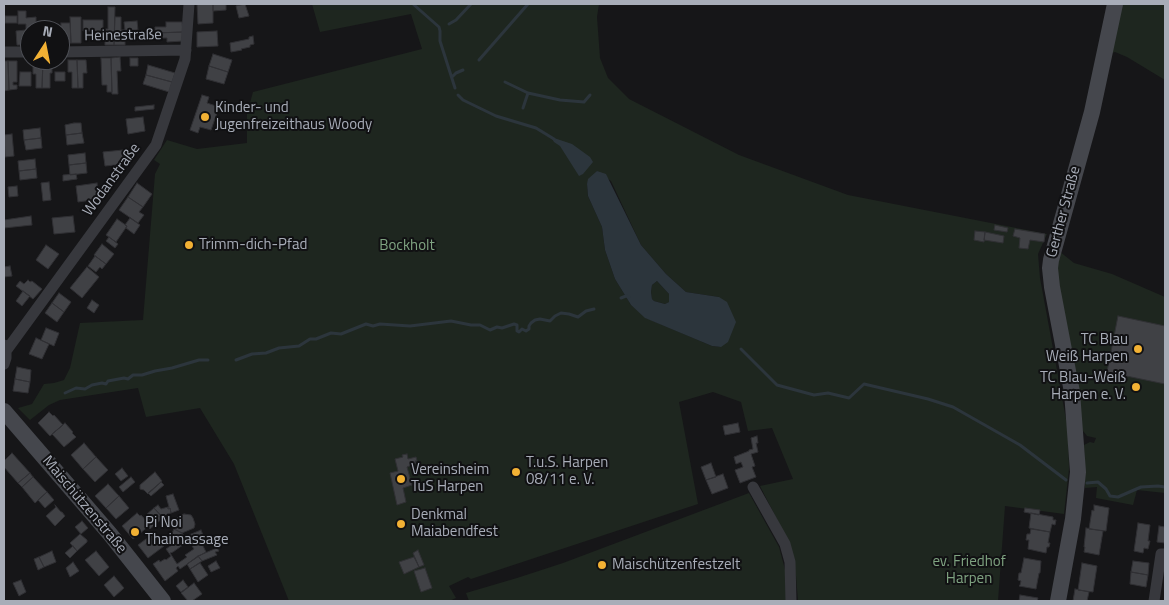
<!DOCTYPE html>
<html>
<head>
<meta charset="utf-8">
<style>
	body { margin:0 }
	#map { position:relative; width:1169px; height:605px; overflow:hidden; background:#161618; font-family:"Titillium Web",sans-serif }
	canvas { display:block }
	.frame { position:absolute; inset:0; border:5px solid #a8adb8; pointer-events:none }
	.north { position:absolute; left:20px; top:20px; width:50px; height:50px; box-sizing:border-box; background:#111113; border:1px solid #4d4f55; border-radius:50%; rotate:11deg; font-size:14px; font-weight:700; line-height:20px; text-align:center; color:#a8adb8 }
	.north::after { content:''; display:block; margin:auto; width:18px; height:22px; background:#f2b134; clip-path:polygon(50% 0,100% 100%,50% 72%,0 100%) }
</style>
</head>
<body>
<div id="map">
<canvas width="1169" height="605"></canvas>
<div class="frame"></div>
<div class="north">N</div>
</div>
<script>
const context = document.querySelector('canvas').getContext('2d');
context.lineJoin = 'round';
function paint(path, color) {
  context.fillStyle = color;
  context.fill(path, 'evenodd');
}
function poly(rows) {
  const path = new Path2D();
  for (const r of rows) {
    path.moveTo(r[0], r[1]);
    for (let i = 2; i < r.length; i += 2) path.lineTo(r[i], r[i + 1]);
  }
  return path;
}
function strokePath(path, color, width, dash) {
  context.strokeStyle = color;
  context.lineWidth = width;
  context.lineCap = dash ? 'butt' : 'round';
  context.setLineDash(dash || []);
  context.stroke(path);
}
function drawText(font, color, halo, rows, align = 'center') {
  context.font = font + ' "Titillium Web",sans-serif';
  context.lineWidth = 4;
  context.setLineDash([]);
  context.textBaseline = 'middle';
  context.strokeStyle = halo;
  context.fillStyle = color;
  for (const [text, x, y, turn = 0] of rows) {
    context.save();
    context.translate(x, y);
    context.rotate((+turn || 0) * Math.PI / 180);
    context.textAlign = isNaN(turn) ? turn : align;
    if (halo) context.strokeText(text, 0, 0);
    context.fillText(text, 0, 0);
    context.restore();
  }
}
const green = poly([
	[312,4,599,4,597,17,600,58,608,78,629,99,739,155,848,195,1047,234,1038,254,1040,278,1068,430,1069,469,1064,514,1005,506,998,601,798,601,796,576,789,543,760,486,793,479,772,428,748,431,741,402,713,392,679,402,698,504,471,579,468,577,449,586,456,598,449,601,289,601,234,464,200,408,146,417,138,388,60,400,49,405,30,420,18,408,32,404,44,384,54,383,64,380,70,368,80,323,143,320,155,174,160,164,154,160,167,140,197,149,247,143,247,114,253,92,422,49,411,14,320,32],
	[597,171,611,181,641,245,666,274,686,292,719,297,721,347,712,346,646,318,631,305,615,279,605,250,602,227,588,196,587,184],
	[1120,4,1165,4,1165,80,1127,57,1115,52,1112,53,1059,251,1074,263,1112,274,1165,297,1165,493,1137,490,1133,505,1096,498,1097,487,1085,488,1084,445,1090,442,1094,443,1096,438,1087,436,1080,427,1059,305,1057,249],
	[657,281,669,294,669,302,665,304,654,301,652,299,651,292,652,285],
	[749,493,779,547,787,577,788,601,469,601,466,593,517,578,563,563]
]);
const water = poly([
	[551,137,572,144,590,157,593,162,583,174,579,176,560,146,554,142],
	[597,171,606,174,641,245,666,274,686,292,719,297,727,302,736,322,728,342,721,347,712,346,645,318,631,305,615,279,605,250,602,227,588,196,587,184,588,179],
	[657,281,669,294,669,302,665,304,654,301,652,299,651,292,652,285]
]);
const stream = poly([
	[413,4,439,27,440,31,440,41,455,88],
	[449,24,456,20,471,4],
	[479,60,528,4],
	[452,77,456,73,463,70],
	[505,82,528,93],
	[458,95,463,100,496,116,536,128,554,139],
	[523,108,528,93,560,100,584,102,590,95],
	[621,298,626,296,629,297],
	[741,349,777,385,814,395,828,393,849,398,864,384,928,399,953,407,1020,445,1066,480],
	[236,360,252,354,266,353,279,348,299,346,310,339,316,339,331,333,341,334,366,324,373,326,380,324,410,326,451,321,471,325,480,325,490,330,497,327,502,328,514,324,517,325,517,331,519,332,522,329,526,331,529,329,529,326,531,323,535,320,540,319,550,321,555,316,561,313,569,314,578,317,586,311,594,309],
	[65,393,76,388,85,389,92,385,102,383,106,384,108,381,124,378,128,379,133,375,142,375,155,371,172,368,199,360,208,360],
	[1087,483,1098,482,1106,489,1110,496,1118,497,1141,487,1158,486,1165,487]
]);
const building = poly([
	[197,4,213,4,213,23,198,24,197,4],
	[213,4,226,4,226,10,213,11,213,4],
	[245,4,249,16,239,18,236,6,245,4],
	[108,7,115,7,114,45,105,45,105,29,108,29,108,7],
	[18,11,26,11,26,18,36,17,36,30,30,30,30,45,26,45,26,24,18,24,18,11],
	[5,16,17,16,17,23,5,23,5,16],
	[70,17,81,17,81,43,71,43,70,17],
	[115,17,121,17,121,30,125,30,125,45,114,45,115,17],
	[83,20,103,20,103,31,83,31,83,20],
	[137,21,138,30,125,30,124,22,137,21],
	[166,22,182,22,183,32,155,33,155,27,166,27,166,22],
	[61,23,70,23,71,43,61,43,61,23],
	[26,30,26,45,17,45,16,31,26,30],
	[217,31,218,46,197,47,197,32,217,31],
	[183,32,183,41,167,42,167,38,155,38,155,33,183,32],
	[253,36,254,44,250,45,250,47,241,49,242,50,231,52,230,43,249,39,249,37,253,36],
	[213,54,232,60,228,72,209,66,213,54],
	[120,57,121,71,117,71,118,94,112,94,111,58,120,57],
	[101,58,111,58,112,92,107,92,107,85,102,85,101,58],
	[130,58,138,58,138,66,130,66,130,58],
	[33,60,43,60,42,88,36,88,36,74,33,74,33,60],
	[43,60,52,60,52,73,50,73,50,88,42,88,43,60],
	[68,60,77,60,78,88,72,88,72,72,68,72,68,60],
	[77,60,86,60,87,73,83,73,83,88,78,88,77,60],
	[4,61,8,61,9,90,4,91,4,61],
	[8,61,17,61,17,82,13,82,13,85,17,85,17,89,9,90,8,61],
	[148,65,175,73,172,82,146,75,148,65],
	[209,66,228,72,224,84,206,79,209,66],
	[20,72,31,72,31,86,19,86,20,72],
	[55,72,65,72,65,81,55,81,55,72],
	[146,75,172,82,169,92,143,84,146,75],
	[202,95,209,97,207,103,219,107,211,130,200,127,198,133,190,130,202,95],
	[154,105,154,109,135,111,135,107,154,105],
	[143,117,145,131,128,134,126,119,143,117],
	[74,123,81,123,82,133,66,135,65,125,74,123],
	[40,128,41,138,24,140,23,130,40,128],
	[82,133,84,143,67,145,66,135,82,133],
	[12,134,14,156,5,157,4,135,12,134],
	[41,138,42,148,26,150,24,140,41,138],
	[123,150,124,164,105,166,103,152,123,150],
	[85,153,86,163,69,165,68,155,85,153],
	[35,159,36,169,19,171,18,161,35,159],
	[86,163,87,173,70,175,69,165,86,163],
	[36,169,37,178,20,180,19,171,36,169],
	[76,174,77,179,63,181,63,175,76,174],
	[49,182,51,200,43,201,41,183,49,182],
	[97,183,99,199,78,202,76,186,97,183],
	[137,183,152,194,143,207,128,197,137,183],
	[17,186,18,196,9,197,8,187,17,186],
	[128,197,143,207,139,212,144,215,138,223,119,210,128,197],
	[31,216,32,225,4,228,4,220,31,216],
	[73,216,75,232,54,234,52,218,73,216],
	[130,218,140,225,134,234,126,228,127,226,125,225,130,218],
	[117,219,127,226,116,242,106,235,117,219],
	[995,225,1008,228,1007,232,994,230,995,225],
	[1015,229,1045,234,1044,242,1030,240,1028,249,1019,248,1020,238,1013,236,1015,229],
	[975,231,985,232,984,242,974,240,975,231],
	[985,232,1004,236,1003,243,984,240,985,232],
	[109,237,118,244,115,248,106,241,109,237],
	[102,244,114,254,106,264,94,255,102,244],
	[46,245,59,254,48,269,36,260,46,245],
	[95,256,106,264,102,269,100,267,96,272,88,266,95,256],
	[10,266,12,276,4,277,4,267,10,266],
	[87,267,99,277,82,298,70,288,87,267],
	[28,280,30,282,32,281,42,289,33,299,16,286,20,281,24,284,28,280],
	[23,291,30,296,22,306,16,301,23,291],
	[59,293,71,302,64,312,52,303,59,293],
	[92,300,99,305,94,313,87,308,92,300],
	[52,303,64,312,57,322,45,313,52,303],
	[1118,316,1165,326,1165,384,1107,372,1118,316],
	[46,328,59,333,54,346,41,340,46,328],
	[36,338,49,344,42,359,29,354,36,338],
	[17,367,31,370,30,382,15,379,17,367],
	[15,379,30,382,28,393,13,391,15,379],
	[49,412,53,416,54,415,63,425,50,436,38,423,49,412],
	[65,423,73,432,72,433,76,437,64,447,52,434,65,423],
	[738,423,740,432,725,435,723,426,738,423],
	[757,436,758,443,756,443,758,452,751,454,755,466,752,467,756,477,740,483,735,470,743,467,741,462,736,464,734,457,749,451,749,450,753,449,751,438,757,436],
	[84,443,96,457,83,469,71,455,84,443],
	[12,453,30,473,18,483,4,467,4,461,12,453],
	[407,454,408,459,416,457,417,461,415,461,416,463,407,467,412,485,403,488,406,502,397,505,390,473,398,471,395,459,403,457,402,455,407,454],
	[96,457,108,470,95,482,83,469,96,457],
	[711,463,716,477,706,480,701,467,711,463],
	[122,468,128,476,121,481,115,474,122,468],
	[155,472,162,481,148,494,144,490,140,489,140,485,155,472],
	[30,473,33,477,22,487,18,483,30,473],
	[723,474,728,488,712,494,706,480,723,474],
	[33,477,47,492,35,503,22,487,33,477],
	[131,477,135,482,123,492,119,487,131,477],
	[161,482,164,485,151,496,148,493,161,482],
	[108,484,119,496,106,508,95,496,108,484],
	[47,492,54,500,45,508,38,500,47,492],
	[173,494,179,510,171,513,170,508,168,509,168,507,169,507,166,496,173,494],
	[119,496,129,508,116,519,106,508,119,496],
	[55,505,61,512,62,512,65,516,55,526,46,516,56,507,55,505],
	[158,505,161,509,168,507,168,509,170,508,171,513,167,514,163,518,154,508,158,505],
	[1094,505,1109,508,1106,531,1089,529,1092,510,1094,511,1094,505],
	[154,508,163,518,150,529,148,526,150,525,145,519,147,518,146,515,154,508],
	[1025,508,1040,510,1039,515,1024,512,1025,508],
	[137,513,140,516,141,515,150,525,133,539,122,526,137,513],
	[1031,513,1053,517,1053,520,1056,520,1055,525,1052,524,1050,532,1029,528,1031,513],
	[184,514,191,515,193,518,195,524,194,528,182,533,174,529,175,526,173,525,178,517,184,514],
	[82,521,88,528,81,534,75,527,82,521],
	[1138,523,1150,525,1148,541,1150,541,1148,549,1144,548,1143,553,1134,551,1138,523],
	[1159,526,1165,527,1165,543,1157,542,1159,526],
	[1086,528,1103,531,1099,555,1084,552,1085,547,1084,547,1086,528],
	[174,529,182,533,184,536,174,543,169,536,172,533,174,529],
	[1031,529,1050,532,1048,543,1050,543,1049,547,1047,547,1046,553,1028,549,1029,540,1026,540,1027,534,1030,534,1031,529],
	[201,530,203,535,191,540,193,543,189,545,187,542,173,552,170,553,177,564,187,557,185,555,194,549,192,546,201,542,206,552,199,556,180,569,178,566,176,568,178,571,165,581,153,564,159,560,160,562,165,559,166,560,171,556,166,549,184,537,201,530],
	[154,533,156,536,158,535,162,540,160,541,164,546,148,558,138,545,154,533],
	[80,534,87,540,87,542,77,551,70,543,80,534],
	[73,546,77,551,70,558,65,553,73,546],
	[217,548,219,551,215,552,217,555,202,561,198,556,217,548],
	[418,550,424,565,419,567,413,553,418,550],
	[52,551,56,562,44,567,39,557,52,551],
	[96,551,109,567,99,576,85,560,96,551],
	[198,556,202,561,190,569,187,564,198,556],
	[39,557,44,567,38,570,34,559,39,557],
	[414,557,419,567,404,574,399,562,414,557],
	[1024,558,1041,561,1040,573,1039,573,1036,589,1019,586,1020,585,1021,581,1018,580,1019,573,1021,573,1024,558],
	[216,561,220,568,211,572,208,566,216,561],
	[1133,561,1149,563,1148,575,1131,572,1133,561],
	[73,562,79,571,70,577,66,568,73,562],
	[200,563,208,575,198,582,190,569,200,563],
	[1082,563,1097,566,1093,592,1078,590,1082,563],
	[425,568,432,588,421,592,414,571,425,568],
	[1131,572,1148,575,1146,587,1130,584,1131,572],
	[114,576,124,588,114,597,104,585,114,576],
	[21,580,26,592,19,596,13,583,21,580],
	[183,580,188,587,181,592,176,586,183,580],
	[194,583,202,594,192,601,188,601,181,593,194,583],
	[1075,589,1089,592,1087,601,1073,601,1075,589],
	[1020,595,1038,598,1037,601,1019,601,1020,595]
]);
const street = poly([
	[4,52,30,52],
	[60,52,186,50],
	[4,345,6,351,6,358,4,364],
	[6,351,156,145,185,59,189,4],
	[753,487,785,544,790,562,791,601],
	[1154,601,1161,554,1165,554]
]);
const secondary = poly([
	[4,411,110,534,163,601],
	[1058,601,1073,519,1078,472,1072,392,1052,287,1050,268,1051,260,1092,112,1115,4]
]);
const markers = [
	[205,117,5,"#f2b134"],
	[189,245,5,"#f2b134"],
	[1138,349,5,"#f2b134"],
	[1136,387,5,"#f2b134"],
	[516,472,5,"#f2b134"],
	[401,479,5,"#f2b134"],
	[401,524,5,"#f2b134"],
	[135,532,5,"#f2b134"],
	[602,565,5,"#f2b134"]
];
const streetNames = [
	["Heinestraße",123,36,-1],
	["Wodanstraße",112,180,-54],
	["Gerther Straße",1064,212,-75],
	["Maischützenstraße",84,505,50]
];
const poiNames = [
	["Kinder- und",215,108],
	["Jugenfreizeithaus Woody",215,125],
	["Trimm-dich-Pfad",199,245],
	["TC Blau",1128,340,"right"],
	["Weiß Harpen",1128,357,"right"],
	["TC Blau-Weiß",1126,378,"right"],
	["Harpen e. V.",1126,395,"right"],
	["T.u.S. Harpen",526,463],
	["08/11 e. V.",526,480],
	["Vereinsheim",411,470],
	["TuS Harpen",411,487],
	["Denkmal",411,515],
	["Maiabendfest",411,532],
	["Pi Noi",145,523],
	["Thaimassage",145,540],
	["Maischützenfestzelt",612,565]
];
const parkNames = [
	["Bockholt",407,246],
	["ev. Friedhof",969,562],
	["Harpen",969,579]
];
paint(green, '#1e261f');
paint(water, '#2c353c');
strokePath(stream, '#2c353c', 3);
paint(building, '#404145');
strokePath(building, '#303034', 1);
strokePath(street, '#37383d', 11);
strokePath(secondary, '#45474d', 16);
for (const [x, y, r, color] of markers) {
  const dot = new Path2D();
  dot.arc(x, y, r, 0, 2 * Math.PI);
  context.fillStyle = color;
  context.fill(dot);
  strokePath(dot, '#111113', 2);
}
drawText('15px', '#a8adb8', '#111113', streetNames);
drawText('15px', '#a8adb8', '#111113', poiNames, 'left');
drawText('15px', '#7fa381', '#111113', parkNames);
</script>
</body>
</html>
